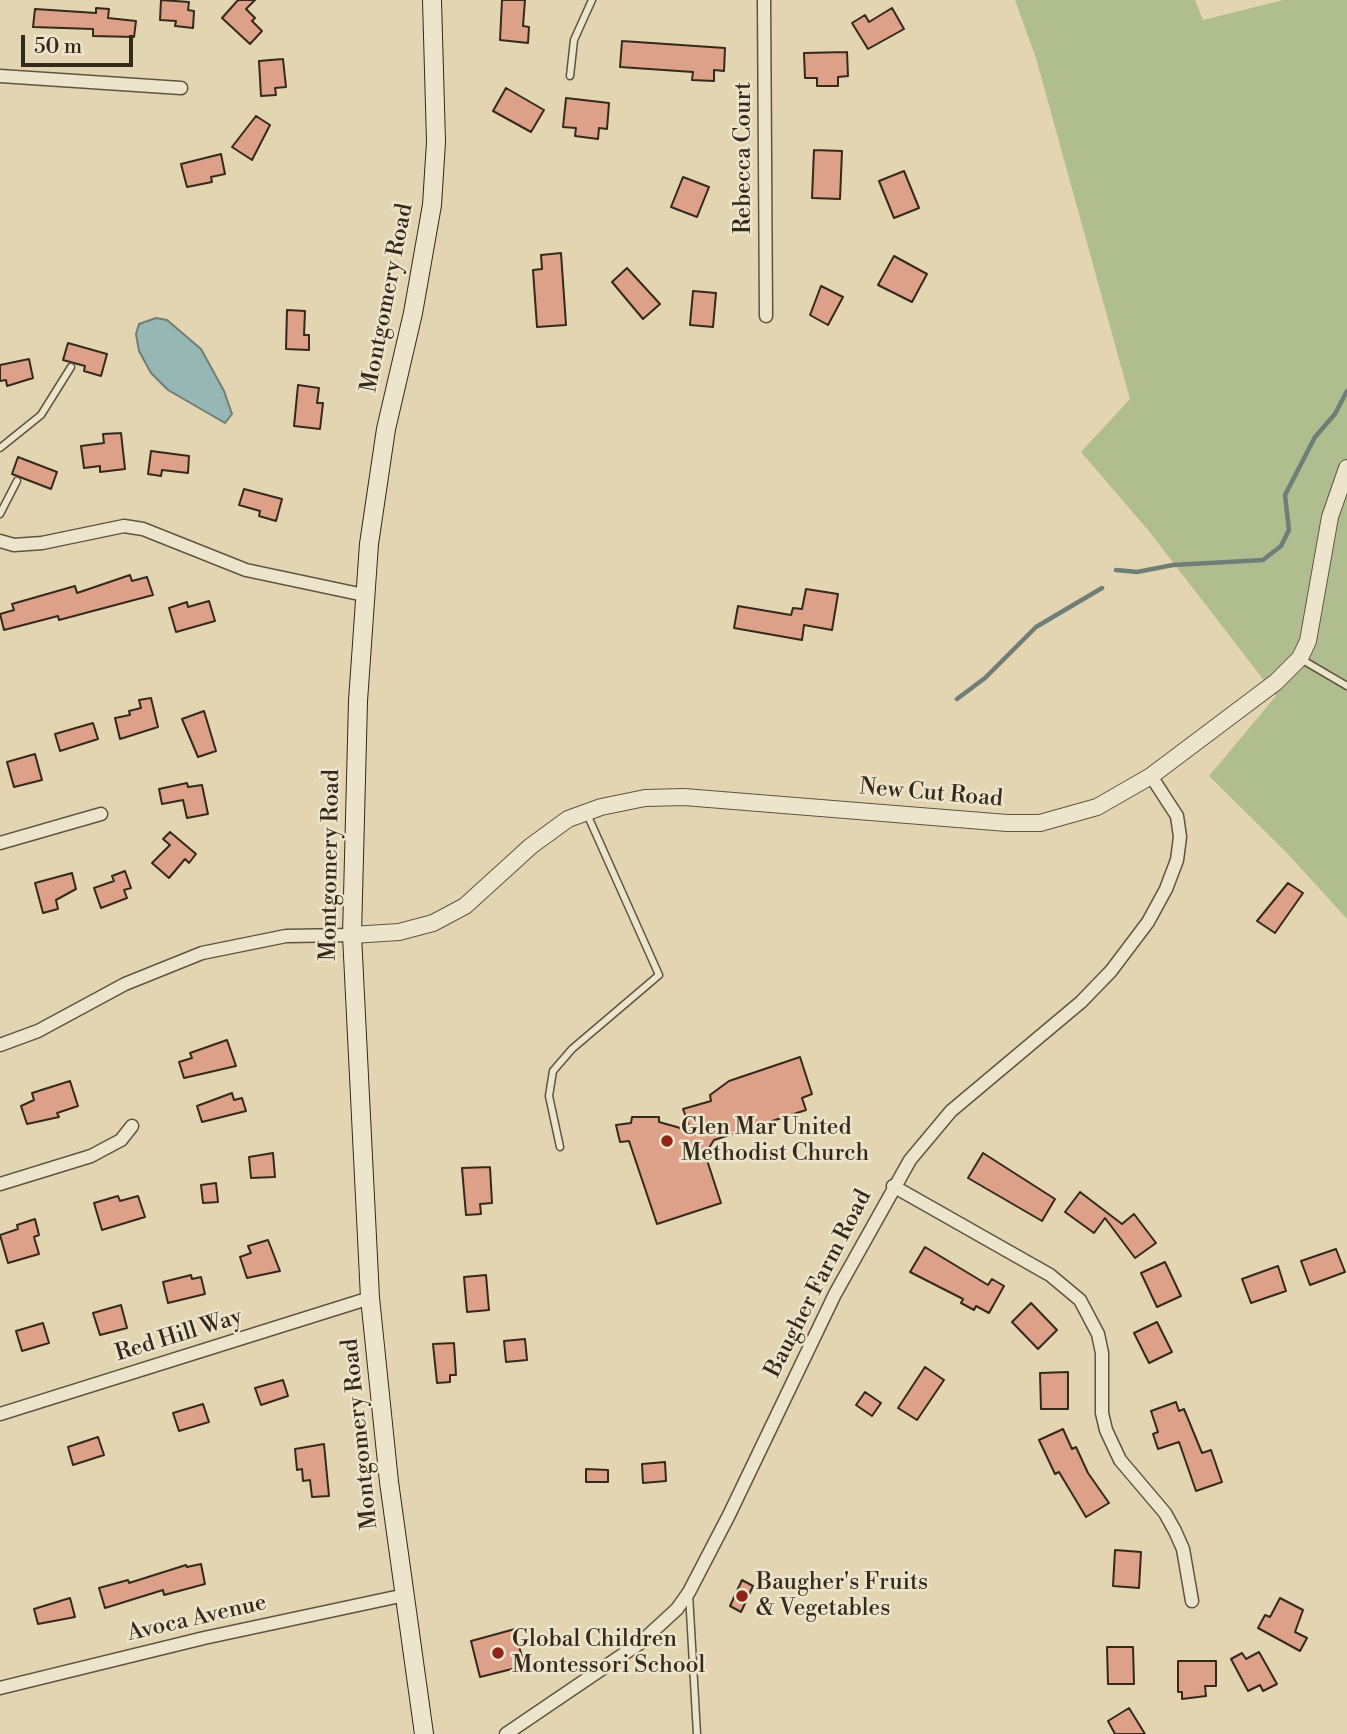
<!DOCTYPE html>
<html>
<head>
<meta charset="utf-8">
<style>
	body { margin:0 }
	#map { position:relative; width:1347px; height:1734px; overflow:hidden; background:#e3d5b1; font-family:"Libre Bodoni",serif }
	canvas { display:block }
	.scale { position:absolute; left:21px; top:35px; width:112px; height:32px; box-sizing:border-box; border:4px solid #35291c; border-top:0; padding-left:9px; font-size:21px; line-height:24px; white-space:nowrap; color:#35291c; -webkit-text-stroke:5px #ede4cc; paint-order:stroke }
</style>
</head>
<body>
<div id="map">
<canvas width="1347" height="1734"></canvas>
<div class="scale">50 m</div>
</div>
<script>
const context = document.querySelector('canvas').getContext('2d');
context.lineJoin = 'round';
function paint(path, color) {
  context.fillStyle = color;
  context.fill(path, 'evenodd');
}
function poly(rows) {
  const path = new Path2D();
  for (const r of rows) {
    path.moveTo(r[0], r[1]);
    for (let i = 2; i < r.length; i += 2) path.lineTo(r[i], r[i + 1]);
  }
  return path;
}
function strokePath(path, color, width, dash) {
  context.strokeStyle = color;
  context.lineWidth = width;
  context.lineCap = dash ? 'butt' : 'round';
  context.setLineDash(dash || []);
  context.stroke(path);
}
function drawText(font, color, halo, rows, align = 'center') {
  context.font = font + ' "Libre Bodoni",serif';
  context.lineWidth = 5;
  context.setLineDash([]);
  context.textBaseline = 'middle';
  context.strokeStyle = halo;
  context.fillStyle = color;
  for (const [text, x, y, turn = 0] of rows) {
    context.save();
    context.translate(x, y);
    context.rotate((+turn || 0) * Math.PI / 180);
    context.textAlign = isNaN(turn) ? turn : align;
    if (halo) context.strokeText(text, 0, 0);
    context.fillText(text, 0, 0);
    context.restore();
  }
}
const green = poly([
	[1015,0,1195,0,1203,20,1283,0,1347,0,1347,919,1287,853,1209,776,1276,696,1148,530,1081,452,1130,399,1036,58]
]);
const water = poly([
	[156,318,167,320,201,349,224,391,232,414,225,423,168,390,151,373,139,351,136,334,139,324,156,318]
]);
const stream = poly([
	[1116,570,1137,572,1173,565,1263,560,1281,546,1289,530,1285,495,1315,437,1335,414,1347,391],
	[957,699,985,678,1036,627,1102,588]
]);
const building = poly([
	[161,0,189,2,188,10,194,11,193,28,175,26,176,21,160,20,161,0],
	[238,0,255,0,246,9,255,18,252,21,262,31,250,44,222,18,238,0],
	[502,0,525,0,523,26,529,27,528,43,500,40,502,0],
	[96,8,109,9,108,18,136,21,134,37,93,36,93,29,33,27,35,9,96,13,96,8],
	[892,8,904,29,868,49,852,23,865,15,869,22,892,8],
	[622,41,725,48,724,71,714,70,714,81,692,80,693,72,620,67,622,41],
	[847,52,848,76,838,77,838,86,817,86,817,78,805,78,804,53,847,52],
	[283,59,286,87,275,88,276,95,261,96,259,61,283,59],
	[506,88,544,110,531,132,493,111,506,88],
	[566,98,609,103,607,129,599,128,598,139,575,136,576,128,563,127,566,98],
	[256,116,270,125,252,160,232,147,256,116],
	[814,150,842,151,840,199,812,198,814,150],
	[221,154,225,174,211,177,212,182,187,187,181,164,221,154],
	[904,171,919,208,894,218,879,181,904,171],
	[683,177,709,187,697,217,671,207,683,177],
	[561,253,566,325,537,327,533,270,542,269,541,255,561,253],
	[894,256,927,274,912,302,878,285,894,256],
	[627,268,660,304,643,319,612,282,627,268],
	[821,286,843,297,828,325,810,315,821,286],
	[693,291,716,293,713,327,690,325,693,291],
	[287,310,305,311,304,335,309,335,309,350,286,349,287,310],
	[68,343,107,354,101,376,84,371,85,366,63,360,68,343],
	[29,359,33,378,7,386,6,380,0,381,0,365,29,359],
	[298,385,319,388,317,403,323,403,320,429,294,426,298,385],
	[121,433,125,469,100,472,100,466,84,468,81,446,104,443,103,434,121,433],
	[151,451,189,456,188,473,162,470,161,476,148,474,151,451],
	[18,457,57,472,51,489,12,474,18,457],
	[244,489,282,499,276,521,259,516,260,511,239,505,244,489],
	[130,575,132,581,147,577,153,595,59,620,58,616,4,630,0,614,14,610,12,604,75,586,77,593,130,575],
	[806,589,838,594,832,630,804,625,802,640,734,628,738,606,791,615,793,608,802,609,806,589],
	[209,601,215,621,176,632,169,608,187,602,188,607,209,601],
	[151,698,158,727,120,739,115,718,130,715,129,711,141,708,139,700,151,698],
	[204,711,216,751,198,757,182,719,204,711],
	[93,723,98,739,60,751,55,734,93,723],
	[35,754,42,780,14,787,7,762,35,754],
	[187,783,188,787,202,785,208,814,187,818,183,800,162,804,159,789,187,783],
	[170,832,196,854,189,863,185,859,169,878,152,863,170,845,163,839,170,832],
	[125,871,131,888,124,890,127,898,101,908,94,888,114,881,112,876,125,871],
	[72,873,76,889,56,900,58,909,43,913,35,883,72,873],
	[1288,883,1303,893,1275,933,1257,921,1288,883],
	[227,1040,236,1066,184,1078,179,1062,192,1058,190,1053,227,1040],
	[800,1057,812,1094,802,1098,806,1110,714,1140,705,1154,721,1203,657,1224,629,1141,620,1142,616,1125,631,1123,632,1117,659,1117,659,1122,691,1131,683,1109,711,1101,710,1095,729,1081,800,1057],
	[70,1081,78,1106,57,1113,59,1117,27,1124,21,1106,34,1100,32,1093,70,1081],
	[232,1093,234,1100,242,1098,246,1111,202,1122,197,1106,232,1093],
	[273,1153,275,1177,251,1178,249,1157,273,1153],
	[983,1153,1055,1199,1042,1221,968,1178,983,1153],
	[490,1167,492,1203,480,1204,481,1214,466,1215,462,1168,490,1167],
	[216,1183,218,1202,203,1203,201,1185,216,1183],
	[1080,1192,1122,1224,1134,1214,1156,1243,1135,1258,1105,1218,1094,1233,1065,1212,1080,1192],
	[118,1196,120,1201,138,1196,145,1217,102,1230,94,1203,118,1196],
	[35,1219,39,1235,34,1237,39,1254,8,1263,0,1235,18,1229,17,1225,35,1219],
	[268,1240,280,1271,247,1278,240,1257,251,1253,248,1246,268,1240],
	[925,1247,988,1285,992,1279,1004,1286,989,1313,976,1306,974,1310,961,1303,963,1299,910,1272,925,1247],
	[1336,1249,1345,1272,1310,1285,1301,1261,1336,1249],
	[1165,1262,1181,1296,1157,1307,1141,1273,1165,1262],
	[1278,1266,1286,1291,1251,1303,1242,1279,1278,1266],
	[191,1275,192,1279,201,1277,205,1294,168,1303,163,1282,191,1275],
	[486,1275,489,1310,467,1312,464,1277,486,1275],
	[1031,1303,1057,1330,1038,1349,1012,1322,1031,1303],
	[121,1305,127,1328,100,1335,93,1313,121,1305],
	[1157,1322,1172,1352,1149,1363,1134,1333,1157,1322],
	[43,1323,49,1343,22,1351,16,1331,43,1323],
	[525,1339,527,1360,506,1362,504,1341,525,1339],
	[454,1343,456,1375,450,1375,450,1382,437,1383,433,1344,454,1343],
	[925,1367,944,1380,917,1420,898,1408,925,1367],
	[1068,1372,1068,1409,1041,1409,1040,1373,1068,1372],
	[283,1380,288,1396,261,1405,255,1388,283,1380],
	[865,1392,881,1403,872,1416,856,1405,865,1392],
	[1176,1402,1179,1411,1184,1409,1202,1453,1211,1450,1222,1482,1196,1491,1179,1442,1158,1449,1153,1434,1158,1432,1151,1411,1176,1402],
	[203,1404,209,1422,179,1431,173,1413,203,1404],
	[1063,1429,1072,1449,1076,1447,1088,1473,1109,1503,1086,1517,1059,1472,1055,1474,1039,1440,1063,1429],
	[98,1437,104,1455,73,1465,68,1447,98,1437],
	[324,1444,329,1496,312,1497,310,1480,303,1481,302,1469,297,1470,295,1449,324,1444],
	[665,1462,666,1481,643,1483,642,1464,665,1462],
	[586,1469,608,1470,608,1482,586,1482,586,1469],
	[1115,1550,1141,1552,1139,1588,1113,1586,1115,1550],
	[201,1564,205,1584,164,1595,163,1590,105,1608,99,1588,128,1580,129,1583,186,1565,187,1567,201,1564],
	[742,1580,753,1586,741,1612,730,1606,742,1580],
	[70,1598,75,1617,38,1624,34,1609,70,1598],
	[1280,1598,1303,1610,1295,1632,1307,1638,1300,1651,1258,1628,1265,1615,1270,1617,1280,1598],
	[515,1629,524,1666,480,1677,471,1641,515,1629],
	[1107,1647,1133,1647,1134,1684,1108,1684,1107,1647],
	[1259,1652,1277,1684,1263,1691,1260,1685,1248,1691,1231,1659,1242,1653,1246,1659,1259,1652],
	[1178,1661,1216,1661,1216,1686,1205,1686,1206,1696,1182,1699,1182,1692,1178,1692,1178,1661],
	[1129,1708,1145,1734,1115,1734,1108,1721,1129,1708]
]);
const service = poly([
	[570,76,574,40,592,0],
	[0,448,41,415,71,367],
	[0,514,17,481],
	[1301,659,1347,686],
	[560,1147,549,1096,553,1071,572,1049,659,975,587,814],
	[689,1594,697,1734]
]);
const minor = poly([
	[764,0,766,316],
	[0,76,181,88],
	[0,541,14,545,42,543,124,526,143,529,246,570,364,595],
	[0,843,101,814],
	[0,1045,38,1031,125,984,202,953,286,936,352,935],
	[0,1184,91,1156,121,1140,132,1126],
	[893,1186,1050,1275,1080,1300,1098,1334,1102,1353,1102,1413,1106,1430,1120,1460,1165,1513,1175,1531,1183,1549,1192,1601],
	[0,1414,370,1298],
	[0,1688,204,1638,405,1595],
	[506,1734,640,1643,677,1609,689,1592,729,1515,835,1294,910,1160,951,1111,1081,1002,1111,971,1148,922,1166,889,1177,860,1180,837,1177,816,1151,776]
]);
const tertiary = poly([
	[352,935,399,932,433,923,465,906,531,846,568,819,601,807,645,798,684,797,1007,823,1040,823,1097,807,1151,776,1276,682,1300,658,1308,641,1330,517,1347,468]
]);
const secondary = poly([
	[424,1734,389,1482,370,1298,352,935,358,701,369,544,386,429,413,313,432,205,436,142,432,0]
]);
const markers = [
	[667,1141,7,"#8f2418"],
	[742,1596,7,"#8f2418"],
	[498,1653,7,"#8f2418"]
];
const streetNames = [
	["Rebecca Court",744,158,-90],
	["Montgomery Road",388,298,-79],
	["New Cut Road",931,794,5],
	["Montgomery Road",331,865,-89],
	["Baugher Farm Road",819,1284,-63],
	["Red Hill Way",179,1336,-17],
	["Montgomery Road",361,1434,-96],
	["Avoca Avenue",197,1619,-13]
];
const poiNames = [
	["Glen Mar United",681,1128],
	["Methodist Church",681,1154],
	["Baugher's Fruits",756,1583],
	["& Vegetables",756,1609],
	["Global Children",512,1640],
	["Montessori School",512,1666]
];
paint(green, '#b0be8f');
paint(water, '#97b7b4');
strokePath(water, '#707e77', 2);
strokePath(stream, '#707e77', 4.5);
paint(building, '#dda18a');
strokePath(building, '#35291c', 2);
strokePath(service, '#605441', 9);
strokePath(minor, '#605441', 15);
strokePath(tertiary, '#605441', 18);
strokePath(secondary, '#35291c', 20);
strokePath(service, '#ede4cc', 6);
strokePath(minor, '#ede4cc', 12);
strokePath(tertiary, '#ede4cc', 16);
strokePath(secondary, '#ede4cc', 18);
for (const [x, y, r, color] of markers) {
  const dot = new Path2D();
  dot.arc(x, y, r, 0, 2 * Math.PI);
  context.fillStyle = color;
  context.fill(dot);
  strokePath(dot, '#ede4cc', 2.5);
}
drawText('23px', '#35291c', '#ede4cc', streetNames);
drawText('23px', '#35291c', '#ede4cc', poiNames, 'left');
</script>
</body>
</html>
